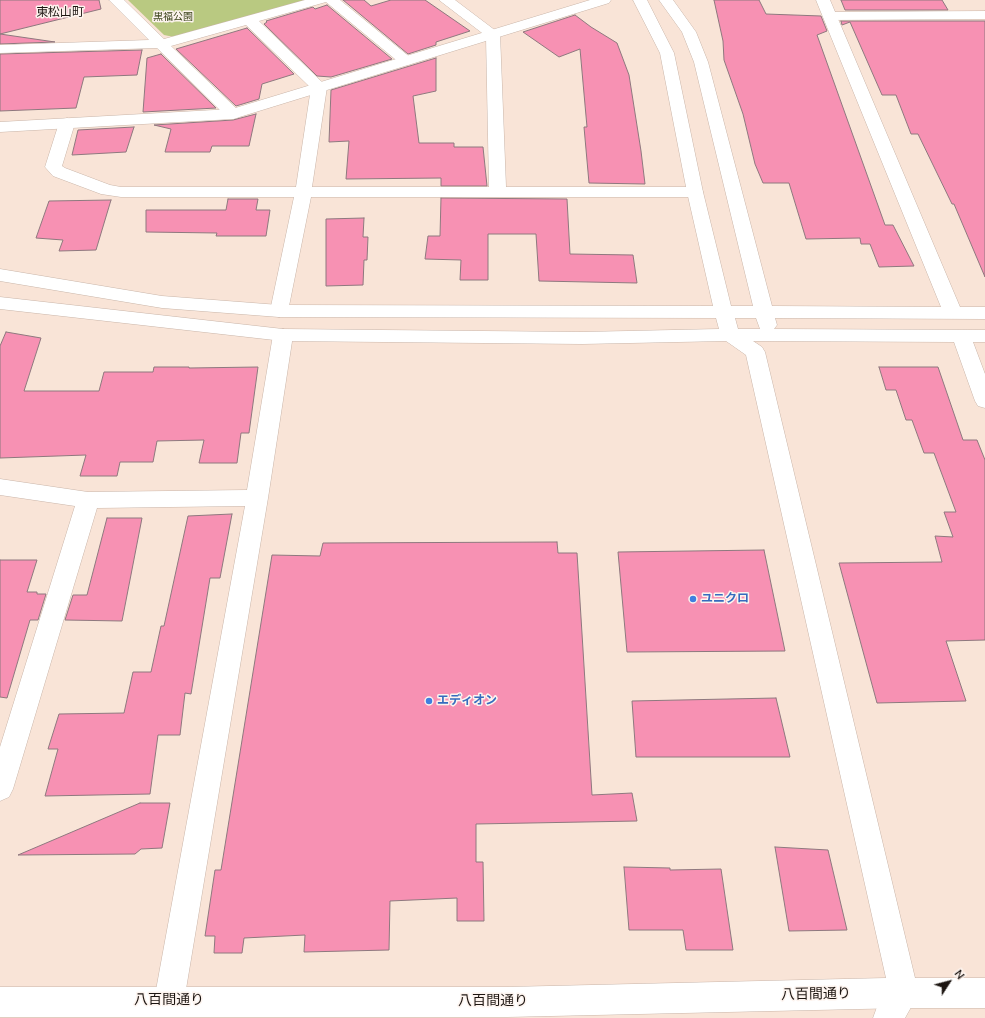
<!DOCTYPE html>
<html>
<head>
<meta charset="utf-8">
<style>
	body { margin:0 }
	#map { position:relative; width:985px; height:1018px; overflow:hidden; background:#f9e4d7; font-family:"Nunito Sans",sans-serif }
	canvas { display:block }
	.north { position:absolute; left:929px; top:962px; width:40px; height:40px; -webkit-text-stroke:3px #fdf4ef; paint-order:stroke; rotate:54deg; font-size:11px; font-weight:700; line-height:16px; text-align:center; color:#1c1511 }
	.north::after { content:''; display:block; margin:auto; width:14px; height:18px; background:#1c1511; clip-path:polygon(50% 0,100% 100%,50% 72%,0 100%) }
</style>
</head>
<body>
<div id="map">
<canvas width="985" height="1018"></canvas>
<div class="north">N</div>
</div>
<script>
const context = document.querySelector('canvas').getContext('2d');
context.lineJoin = 'round';
function paint(path, color) {
  context.fillStyle = color;
  context.fill(path, 'evenodd');
}
function poly(rows) {
  const path = new Path2D();
  for (const r of rows) {
    path.moveTo(r[0], r[1]);
    for (let i = 2; i < r.length; i += 2) path.lineTo(r[i], r[i + 1]);
  }
  return path;
}
function strokePath(path, color, width, dash) {
  context.strokeStyle = color;
  context.lineWidth = width;
  context.lineCap = dash ? 'butt' : 'round';
  context.setLineDash(dash || []);
  context.stroke(path);
}
function drawText(font, color, halo, rows, align = 'center') {
  context.font = font + ' "Nunito Sans","Noto Sans JP",sans-serif';
  context.lineWidth = 3;
  context.setLineDash([]);
  context.textBaseline = 'middle';
  context.strokeStyle = halo;
  context.fillStyle = color;
  for (const [text, x, y, turn = 0] of rows) {
    context.save();
    context.translate(x, y);
    context.rotate((+turn || 0) * Math.PI / 180);
    context.textAlign = isNaN(turn) ? turn : align;
    if (halo) context.strokeText(text, 0, 0);
    context.fillText(text, 0, 0);
    context.restore();
  }
}
const green = poly([
	[128,0,306,0,174,37,164,35]
]);
const building = poly([
	[0,0,99,0,101,9,0,34,0,0],
	[343,0,364,0,371,6,391,0,425,0,470,31,436,42,436,45,408,54,343,0],
	[714,0,759,0,766,14,821,16,827,31,817,35,885,225,893,225,914,266,879,267,870,244,861,244,860,238,806,239,789,183,763,183,755,164,743,114,724,60,723,41,714,0],
	[841,0,942,0,948,10,845,10,841,0],
	[327,5,392,59,331,77,317,76,264,24,267,22,266,21,313,7,315,9,327,5],
	[575,15,591,27,617,43,629,75,641,151,645,184,589,183,584,127,587,127,580,49,559,57,523,32,575,15],
	[841,21,985,21,985,277,954,204,952,204,918,134,911,134,896,95,882,95,850,22,842,25,841,21],
	[247,28,294,74,262,84,259,99,236,106,176,49,247,28],
	[0,34,55,42,0,44,0,34],
	[142,50,137,75,84,77,76,108,0,111,0,54,142,50],
	[161,54,216,108,143,112,147,58,161,54],
	[436,58,436,91,413,96,419,143,454,143,454,147,483,147,487,186,441,186,441,178,346,179,349,141,329,142,331,90,436,58],
	[256,114,249,146,212,146,210,152,165,152,171,129,154,125,233,120,256,114],
	[134,127,126,152,72,155,78,130,134,127],
	[441,198,567,199,570,254,633,255,637,283,539,281,536,234,488,234,488,280,460,280,461,260,425,259,428,236,440,236,441,198],
	[228,199,258,199,256,210,270,210,266,236,216,236,217,233,146,232,146,210,226,210,228,199],
	[111,200,96,250,59,251,63,240,36,238,49,201,111,200],
	[364,218,363,237,368,237,367,260,364,260,363,285,326,286,326,219,364,218],
	[6,332,41,338,24,391,99,391,104,372,153,372,154,367,189,367,189,368,258,367,249,433,241,433,237,463,199,463,204,440,157,441,153,462,120,462,117,476,80,476,86,455,0,458,0,346,6,332],
	[879,367,938,367,963,440,977,440,985,460,985,640,946,641,966,701,877,703,839,563,942,562,935,536,953,537,944,512,956,512,934,453,924,453,912,420,906,420,896,390,886,390,879,367],
	[232,514,220,578,210,578,191,694,185,693,180,735,158,735,150,794,45,796,58,749,48,749,59,714,124,713,133,672,151,672,161,626,164,626,188,516,232,514],
	[107,518,142,518,122,621,65,620,73,595,87,595,107,518],
	[557,542,558,553,577,553,592,795,632,793,637,821,476,824,476,862,483,862,484,921,457,921,457,898,390,901,389,950,304,952,305,935,244,938,242,953,214,953,215,936,205,936,215,870,221,870,272,555,320,556,323,543,557,542],
	[764,550,785,651,627,652,618,552,764,550],
	[0,560,37,560,27,592,37,592,37,594,46,594,38,620,30,620,7,698,0,697,0,560],
	[776,698,790,757,636,757,632,701,776,698],
	[140,803,170,803,162,848,141,849,135,854,18,855,140,803],
	[775,847,828,850,847,930,789,931,775,847],
	[624,867,670,868,670,870,721,869,733,950,686,950,683,930,629,930,624,867]
]);
const minor = poly([
	[109,0,124,0,164,39,305,0,340,0,411,58,413,61,411,64,406,65,401,64,326,2,259,21,327,87,312,187,489,187,486,36,439,0,455,0,500,34,506,187,695,187,701,188,703,192,701,196,695,197,311,197,288,311,286,315,279,317,272,315,270,311,294,197,121,197,101,194,53,176,45,167,59,123,61,120,67,118,73,120,75,123,62,166,65,168,110,185,121,187,296,187,311,88,246,25,171,46,239,111,241,114,239,117,233,119,227,117,157,48,0,53,0,45,149,40,109,0],
	[985,11,985,19,830,20,825,19,823,16,825,13,830,12,985,11],
	[283,329,290,331,293,335,268,498,184,1001,180,1012,169,1016,158,1012,154,1001,245,506,97,508,13,789,9,797,0,801,0,747,75,506,0,495,0,479,88,492,247,490,273,335,276,331,283,329],
	[904,978,915,982,919,993,905,1018,873,1018,877,1007,893,982,904,978]
]);
const tertiary = poly([
	[590,0,611,0,609,3,233,119,0,132,0,122,232,109,590,0],
	[633,0,647,0,674,53,703,192,731,306,753,306,694,62,682,32,659,0,673,0,696,32,708,62,772,306,941,307,816,0,830,0,960,307,985,307,985,319,775,318,777,325,774,329,985,330,985,342,973,342,985,374,985,408,978,406,975,401,954,342,753,341,762,347,765,352,915,978,985,978,985,1008,904,1008,507,1017,0,1017,0,987,507,987,886,978,746,355,726,341,582,344,283,341,0,309,0,297,283,329,582,332,719,329,716,318,279,317,162,308,0,281,0,269,162,296,279,305,713,306,687,192,660,53,633,0],
	[735,318,756,318,760,329,738,329,735,318]
]);
const markers = [
	[693,599,4,"#3f7fe0"],
	[429,701,4,"#3f7fe0"]
];
const farParknames = [
	["黒福公園",173,18]
];
const farQuarternames = [
	["東松山町",60,13]
];
const shopNames = [
	["ユニクロ",701,599],
	["エディオン",437,701]
];
const nearStreetnames = [
	["八百間通り",816,995,-1],
	["八百間通り",169,1001],
	["八百間通り",493,1002]
];
paint(green, '#b9c981');
paint(building, '#f791b3');
strokePath(building, '#8e787e', 1);
strokePath(minor, '#c9b5a9', 1);
strokePath(tertiary, '#c9b5a9', 1);
paint(minor, '#fff');
paint(tertiary, '#fff');
for (const [x, y, r, color] of markers) {
  const dot = new Path2D();
  dot.arc(x, y, r, 0, 2 * Math.PI);
  context.fillStyle = color;
  context.fill(dot);
  strokePath(dot, '#fdf4ef', 1.5);
}
drawText('10px', '#374016', '#fdf4ef', farParknames);
drawText('12px', '#1c1511', '#fdf4ef', farQuarternames);
drawText('bold 12px', '#366cbe', '#fdf4ef', shopNames, 'left');
drawText('14px', '#1c1511', '#fdf4ef', nearStreetnames);
</script>
</body>
</html>
